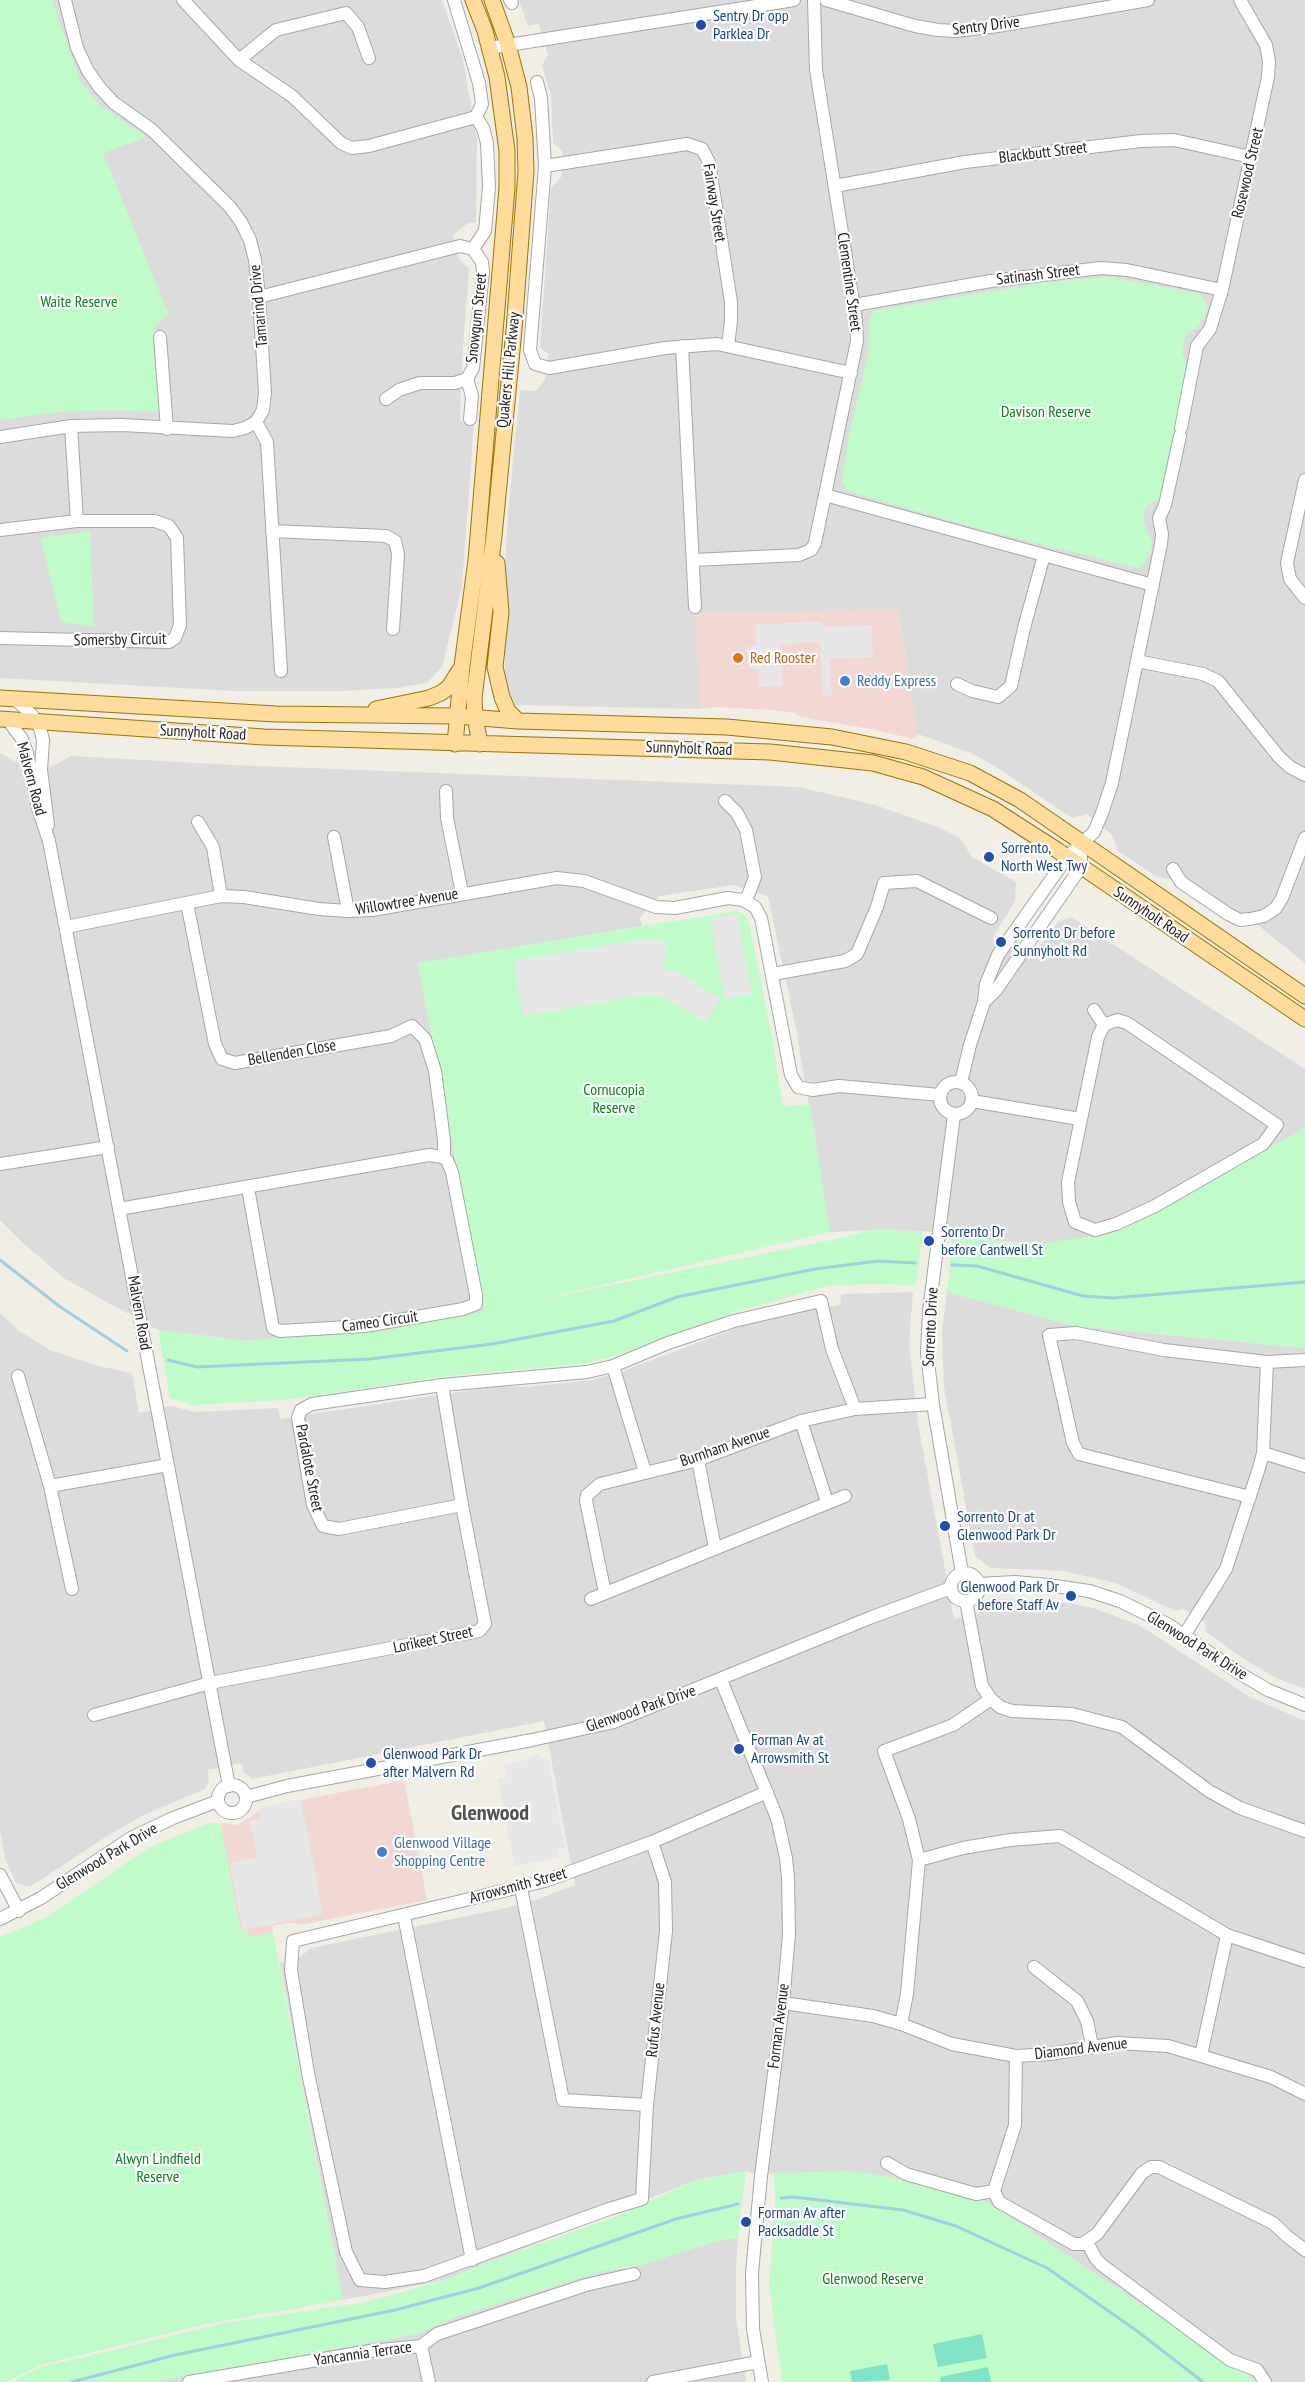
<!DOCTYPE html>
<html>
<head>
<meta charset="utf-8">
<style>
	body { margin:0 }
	canvas { display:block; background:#f0eee5 }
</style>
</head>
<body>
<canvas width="1305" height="2382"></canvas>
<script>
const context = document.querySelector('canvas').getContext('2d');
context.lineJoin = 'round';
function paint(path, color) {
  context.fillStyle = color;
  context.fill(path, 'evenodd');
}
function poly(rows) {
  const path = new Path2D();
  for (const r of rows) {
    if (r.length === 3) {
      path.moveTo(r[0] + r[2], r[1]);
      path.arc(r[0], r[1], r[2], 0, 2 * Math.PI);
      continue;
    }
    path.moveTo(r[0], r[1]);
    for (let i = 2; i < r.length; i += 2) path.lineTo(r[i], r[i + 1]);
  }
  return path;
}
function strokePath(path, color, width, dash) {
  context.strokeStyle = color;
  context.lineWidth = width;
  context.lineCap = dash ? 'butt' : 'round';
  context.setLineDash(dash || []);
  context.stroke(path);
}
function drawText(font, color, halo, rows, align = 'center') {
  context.font = font + ' "PT Sans Narrow",sans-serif';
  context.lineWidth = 4.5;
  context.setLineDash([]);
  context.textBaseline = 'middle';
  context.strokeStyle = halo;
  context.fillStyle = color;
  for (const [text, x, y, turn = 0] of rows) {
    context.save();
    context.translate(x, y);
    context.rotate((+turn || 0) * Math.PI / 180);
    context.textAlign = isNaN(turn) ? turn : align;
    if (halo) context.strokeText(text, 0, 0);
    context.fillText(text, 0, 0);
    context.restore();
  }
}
const residential = poly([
	[0,0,442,0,463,60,477,138,476,223,468,223,453,235,460,260,469,269,462,363,460,421,474,423,462,587,442,667,427,683,395,688,344,691,233,691,0,678],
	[519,0,1305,0,1305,963,1250,919,1181,882,1156,876,1118,851,1112,835,1087,814,1072,818,993,765,971,753,918,734,898,609,695,614,701,709,515,705,512,701,505,673,505,646,509,613,505,568,508,513,520,390,536,391,545,380,548,354,540,347,551,188,562,176,562,151,553,143,551,95,542,66,548,55,539,24,528,26],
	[0,753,16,762,51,767,71,756,232,765,799,787,875,805,938,827,960,838,972,857,1016,882,1015,901,992,939,1030,959,1057,923,1071,917,1305,1069,1305,1128,1139,1220,1084,1239,1055,1243,1023,1244,923,1231,872,1230,830,1232,796,1029,768,896,734,885,659,896,640,918,642,926,418,964,485,1312,388,1328,246,1341,158,1330,65,1279,23,1243,0,1220],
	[913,1292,909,1343,918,1423,954,1619,984,1611,995,1599,1051,1600,1093,1608,1139,1625,1250,1697,1305,1721,1305,2382,1243,2382,774,2173,761,2176,746,2171,696,2180,445,2280,343,2300,280,1963,298,1959,311,1948,501,1909,536,1900,575,1885,544,1721,252,1779,244,1772,242,1763,208,1770,209,1782,205,1789,146,1814,110,1834,30,1887,16,1883,5,1858,0,1831,0,1313,18,1330,50,1350,98,1366,132,1373,139,1413,171,1406,195,1412,278,1408,280,1419,497,1386,525,1387,592,1380,626,1370,742,1326,801,1312,840,1305,841,1294],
	[947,1292,1075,1326,1305,1348,1305,1689,1276,1678,1247,1661,1206,1632,1205,1622,1184,1609,1175,1611,1116,1583,1063,1571,991,1568,975,1556,944,1387,942,1334],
	[738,2237,736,2268,736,2318,746,2382,127,2382,606,2270,631,2268,710,2243]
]);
const commercial = poly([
	[898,609,918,734,914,739,871,729,800,717,795,713,773,710,715,707,701,709,694,614],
	[404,1780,427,1900,305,1924,286,1923,272,1926,273,1932,252,1937,240,1927,220,1823,238,1825,261,1810,270,1806]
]);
const park = poly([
	[0,0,52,0,80,81,99,105,147,137,103,153,169,315,155,325,160,412,110,410,59,412,0,420],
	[1107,277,1197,293,1205,300,1208,307,1204,318,1198,326,1186,335,1182,353,1187,365,1160,499,1151,502,1145,509,1143,519,1152,543,1150,554,1144,564,1138,568,991,532,847,491,842,481,849,436,868,354,869,321,873,311,1039,283],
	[90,531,94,627,61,622,41,538],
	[735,911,744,914,749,923,772,1036,783,1107,810,1104,830,1232,524,1303,831,1240,872,1230,923,1231,916,1285,865,1284,826,1286,736,1312,618,1355,583,1364,447,1376,286,1400,193,1405,170,1398,158,1330,246,1341,388,1328,484,1312,418,963],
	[1305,1128,1305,1348,1075,1326,947,1292,953,1234,1008,1243,1038,1244,1100,1235,1139,1220],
	[209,1823,220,1823,240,1927,252,1937,273,1932,343,2300,202,2325,41,2365,6,2382,0,2382,0,1937,47,1917,148,1848],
	[746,2171,738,2237,710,2243,642,2265,606,2270,456,2317,417,2334,154,2382,11,2382,42,2367,225,2323,366,2302,445,2280,480,2265,617,2216,696,2180],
	[849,2171,891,2177,984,2200,1259,2382,782,2382,769,2285,775,2206,774,2173]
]);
const pitch = poly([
	[982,2334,987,2358,938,2367,933,2344],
	[887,2364,890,2380,852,2382,850,2371],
	[988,2367,991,2382,941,2382,940,2377]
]);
const parking = poly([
	[822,621,823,627,872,625,873,657,830,659,832,696,823,697,820,642,781,644,783,686,759,687,758,669,749,669,747,647,757,646,755,625],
	[737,914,752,994,725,999,710,919],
	[639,940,667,941,664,969,677,972,720,999,706,1023,668,999,652,994,523,1016,514,961],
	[539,1754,541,1758,548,1757,565,1848,557,1849,559,1858,514,1866,498,1779,506,1777,504,1764,529,1759,530,1756],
	[301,1799,323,1914,243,1930,230,1864,257,1857,250,1821,260,1818,259,1810,268,1805]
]);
const stream = poly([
	[0,1260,59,1306,127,1351],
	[952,1265,977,1266,1083,1296,1113,1298,1305,1282],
	[168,1360,197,1367,370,1359,492,1344,614,1321,677,1297,815,1269,878,1261,915,1263],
	[781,2198,794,2197,903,2210,956,2226,1047,2268,1137,2331,1203,2382],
	[72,2382,175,2355,395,2310,479,2288,676,2219,738,2204]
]);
const minor = poly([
	[183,0,239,60,292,96,341,143,352,148,369,146,476,117],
	[454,0,479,83,482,104,476,117],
	[510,0,512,3],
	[826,0,915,26,938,30,956,31,998,26,1148,0],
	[489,48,794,0],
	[239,60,276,30,346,13,358,27,369,58],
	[537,82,541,98,545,166,530,350,535,364,549,368,665,348,717,344,851,373],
	[545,166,687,144,702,149,709,162,731,302,731,321,728,346],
	[835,186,965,162,1141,141,1174,140,1251,157],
	[473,249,485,231,489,187,487,143,483,128,476,117],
	[259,297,460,246,473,249,482,262,483,271,473,368,467,379,455,383,420,383,399,390,386,399],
	[854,305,991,281,1101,268,1127,270,1222,290],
	[160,337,167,429],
	[682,346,695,607],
	[467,379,472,396,470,419],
	[256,422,267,442,281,671],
	[71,426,77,521],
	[1181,428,1197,346,1210,329,1222,290,1268,77,1269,61,1266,45,1240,0],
	[0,437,71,426,122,425,233,431,245,428,256,422,263,410,265,393,259,297,255,260,250,240,241,222,230,207,152,130,114,103,100,88,88,71,77,48,65,0],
	[1305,480,1287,563,1290,579,1305,598],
	[825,495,1153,585],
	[0,530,77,521,155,521,169,526,177,538,180,625,175,638,169,642,0,638],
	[272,531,386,536,395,541,398,554,393,629],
	[693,560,799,555,811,550,815,543,857,341,856,320,816,70,814,0],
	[1137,661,1203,674,1218,681,1279,757,1290,767,1305,775],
	[957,684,972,691,998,697,1011,686,1024,628,1044,555],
	[14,698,32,715,40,728,43,740,41,770,48,825],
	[8,720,22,739,27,753,38,808,49,841,229,1786],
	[446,791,447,818,462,893],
	[725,801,737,813,746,830,755,877,746,901],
	[198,822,213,847,221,896],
	[334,837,348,911],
	[1173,869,1181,882,1228,914,1240,920,1250,919,1264,916,1276,908,1282,898,1305,838],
	[187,903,215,1044,222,1059,235,1063,391,1036,412,1026,425,1039,435,1071,444,1140,444,1152,442,1157],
	[66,927,221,896,244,897,319,909,348,911,372,910,557,878,584,881,656,907,675,908,728,898,743,900,755,907,761,918,791,1075,798,1087,813,1090,839,1086,940,1095],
	[773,974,845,961,857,954,877,907,884,883,917,881,991,918],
	[984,1002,996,990,1081,867,1081,842],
	[1094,1010,1104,1025],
	[1117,1020,1127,1023,1277,1125,1263,1144,1155,1206,1116,1224,1095,1230,1075,1222,1069,1202,1068,1182,1098,1037,1104,1025,1117,1020],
	[956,1098,16],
	[961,1082,970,1045,984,1002,986,984,998,955,1067,857,1094,832,1102,813,1112,783,1161,544,1162,534,1159,518,1165,505,1180,436],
	[972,1101,1080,1119],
	[954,1115,929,1311,927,1353,933,1404,962,1573],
	[0,1164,108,1147],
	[248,1188,273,1328,280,1331,365,1326,463,1309,476,1304,476,1295,452,1172,447,1160,442,1157],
	[119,1209,429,1155,442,1157],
	[613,1366,645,1472],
	[18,1376,50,1486,72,1589],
	[801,1421,827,1502],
	[1263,1453,1305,1466],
	[698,1460,715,1548],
	[50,1486,168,1465],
	[1250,1497,1079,1454,1073,1443,1049,1335,1076,1333,1164,1350,1267,1362,1305,1360],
	[462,1505,339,1529,323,1526,313,1505,298,1418,301,1410,312,1404,442,1385,587,1372,613,1366,668,1343,734,1321,821,1301,832,1349,855,1409],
	[965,1587,14],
	[979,1584,1015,1582,1048,1585,1089,1591,1120,1601,1169,1625,1239,1673,1268,1690,1305,1705],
	[605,1593,586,1501,587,1495,600,1484,698,1460,801,1421,855,1409,933,1404],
	[591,1599,845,1496],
	[966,1601,982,1686,991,1699,1000,1707,1012,1711,1072,1714,1122,1727,1209,1791,1240,1808,1305,1831],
	[1185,1634,1226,1569,1259,1468,1263,1453,1267,1362],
	[721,1680,777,1818,786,1858,788,1878,789,1934,783,2003,761,2176,752,2273,753,2329,762,2382],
	[94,1715,210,1683,479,1631,485,1624,462,1505,442,1385],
	[232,1799,14],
	[246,1797,287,1786,532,1740,614,1722,872,1617,951,1588],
	[652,1842,665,1882,666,1931,647,2105,642,2199,609,2209,424,2276,385,2282,360,2280,346,2252,308,2073,291,1970,293,1941,545,1881,652,1842,767,1792],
	[919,1860,963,1848,1010,1840,1060,1836,1227,1935,1305,1961],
	[0,1875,19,1911],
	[521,1888,563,2100,647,2105],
	[404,1916,472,2260],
	[0,1919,41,1898,131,1838,173,1818,218,1801],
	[1034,1967,1077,2001,1087,2021,1092,2046],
	[783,2003,873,2016,901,2024,952,2044,1016,2056,1050,2054,1117,2043,1168,2046,1271,2077,1305,2094],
	[901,2024,907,1994,919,1860,909,1819,884,1751,953,1725,991,1699],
	[1201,2055,1227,1935],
	[1016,2056,1015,2125,994,2191,999,2202,1074,2244,1082,2244,1097,2234,1142,2173,1151,2167,1159,2167,1273,2223,1288,2237,1305,2250],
	[887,2163,906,2174,976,2194,994,2191],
	[1087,2242,1096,2259,1102,2265,1230,2360,1257,2370,1265,2382],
	[421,2346,429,2382],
	[189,2382,370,2351,421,2346,437,2334,586,2285,634,2274],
	[653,2382,758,2362]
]);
const major = poly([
	[497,563,501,612,495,667,502,697,508,711,518,721],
	[0,698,276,714,457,716,518,721,727,727,832,737,906,752,970,773,1020,800,1305,996],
	[376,709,429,698,441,693,449,687,459,671],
	[0,719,264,737,770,752,873,763,923,777,993,809,1057,850,1305,1019],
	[455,744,462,666,476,560,507,188,507,151,497,77,485,31,473,0],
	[480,744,475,717,474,698,494,536,514,330,526,171,525,138,519,87,508,45,492,0]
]);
const markers = [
	[701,25,6,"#1a4fb4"],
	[738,658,6,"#e8710a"],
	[845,681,6,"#3f7fe0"],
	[989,857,6,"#1a4fb4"],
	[1001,942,6,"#1a4fb4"],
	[929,1241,6,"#1a4fb4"],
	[945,1526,6,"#1a4fb4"],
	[1071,1596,6,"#1a4fb4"],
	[739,1749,6,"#1a4fb4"],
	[371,1763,6,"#1a4fb4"],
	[382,1852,6,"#3f7fe0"],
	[746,2222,6,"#1a4fb4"]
];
const transitNames = [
	["Sentry Dr opp",713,16],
	["Parklea Dr",713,34],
	["Sorrento,",1001,848],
	["North West Twy",1001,866],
	["Sorrento Dr before",1013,933],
	["Sunnyholt Rd",1013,951],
	["Sorrento Dr",941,1232],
	["before Cantwell St",941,1250],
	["Sorrento Dr at",957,1517],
	["Glenwood Park Dr",957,1535],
	["Glenwood Park Dr",1059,1587,"right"],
	["before Staff Av",1059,1605,"right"],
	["Forman Av at",751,1740],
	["Arrowsmith St",751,1758],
	["Glenwood Park Dr",383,1754],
	["after Malvern Rd",383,1772],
	["Forman Av after",758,2213],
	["Packsaddle St",758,2231]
];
const streetNames = [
	["Sentry Drive",986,26,-7],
	["Blackbutt Street",1043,153,-7],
	["Rosewood Street",1248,173,-77],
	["Fairway Street",714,203,81],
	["Satinash Street",1038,275,-7],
	["Clementine Street",849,282,82],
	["Tamarind Drive",259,306,-95],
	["Snowgum Street",477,318,-84],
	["Quakers Hill Parkway",509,370,-84],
	["Somersby Circuit",120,640,-1],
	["Sunnyholt Road",203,733,3],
	["Sunnyholt Road",689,749,2],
	["Malvern Road",31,779,75],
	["Willowtree Avenue",407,902,-9],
	["Sunnyholt Road",1151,915,34],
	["Bellenden Close",292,1053,-10],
	["Malvern Road",139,1313,80],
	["Cameo Circuit",380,1322,-8],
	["Sorrento Drive",931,1327,-87],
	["Burnham Avenue",725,1447,-19],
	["Pardalote Street",309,1468,79],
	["Lorikeet Street",433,1640,-12],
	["Glenwood Park Drive",1197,1646,32],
	["Glenwood Park Drive",641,1709,-19],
	["Glenwood Park Drive",107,1857,-31],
	["Arrowsmith Street",518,1886,-15],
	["Rufus Avenue",656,2020,-84],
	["Forman Avenue",779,2026,-83],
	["Diamond Avenue",1081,2049,-7],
	["Yancannia Terrace",363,2354,-8]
];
const parkNames = [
	["Waite Reserve",79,302],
	["Davison Reserve",1046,412],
	["Cornucopia",614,1090],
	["Reserve",614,1108],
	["Alwyn Lindfield",158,2159],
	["Reserve",158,2177],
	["Glenwood Reserve",873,2279]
];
const foodNames = [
	["Red Rooster",750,658]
];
const shopNames = [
	["Reddy Express",857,681],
	["Glenwood Village",394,1843],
	["Shopping Centre",394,1861]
];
const districtNames = [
	["Glenwood",490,1814]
];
paint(residential, '#dddcdc');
paint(commercial, '#f2d7d3');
paint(park, '#c0fcca');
paint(pitch, '#7ee4c5');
paint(parking, '#e7e7e7');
strokePath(stream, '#a3cde0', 3);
strokePath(minor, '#a6a6a6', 14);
strokePath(major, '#9a7400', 17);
strokePath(minor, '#fff', 12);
strokePath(major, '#ffdc9b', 15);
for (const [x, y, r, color] of markers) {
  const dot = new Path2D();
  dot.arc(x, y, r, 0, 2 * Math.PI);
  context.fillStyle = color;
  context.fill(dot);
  strokePath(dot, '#fff', 2);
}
drawText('16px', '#164399', '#fff', transitNames, 'left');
drawText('16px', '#1f1f1f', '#fff', streetNames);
drawText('16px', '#05851a', '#fff', parkNames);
drawText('16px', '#c56008', '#fff', foodNames, 'left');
drawText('16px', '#366cbe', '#fff', shopNames, 'left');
drawText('bold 22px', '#525252', '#fff', districtNames);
</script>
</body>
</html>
